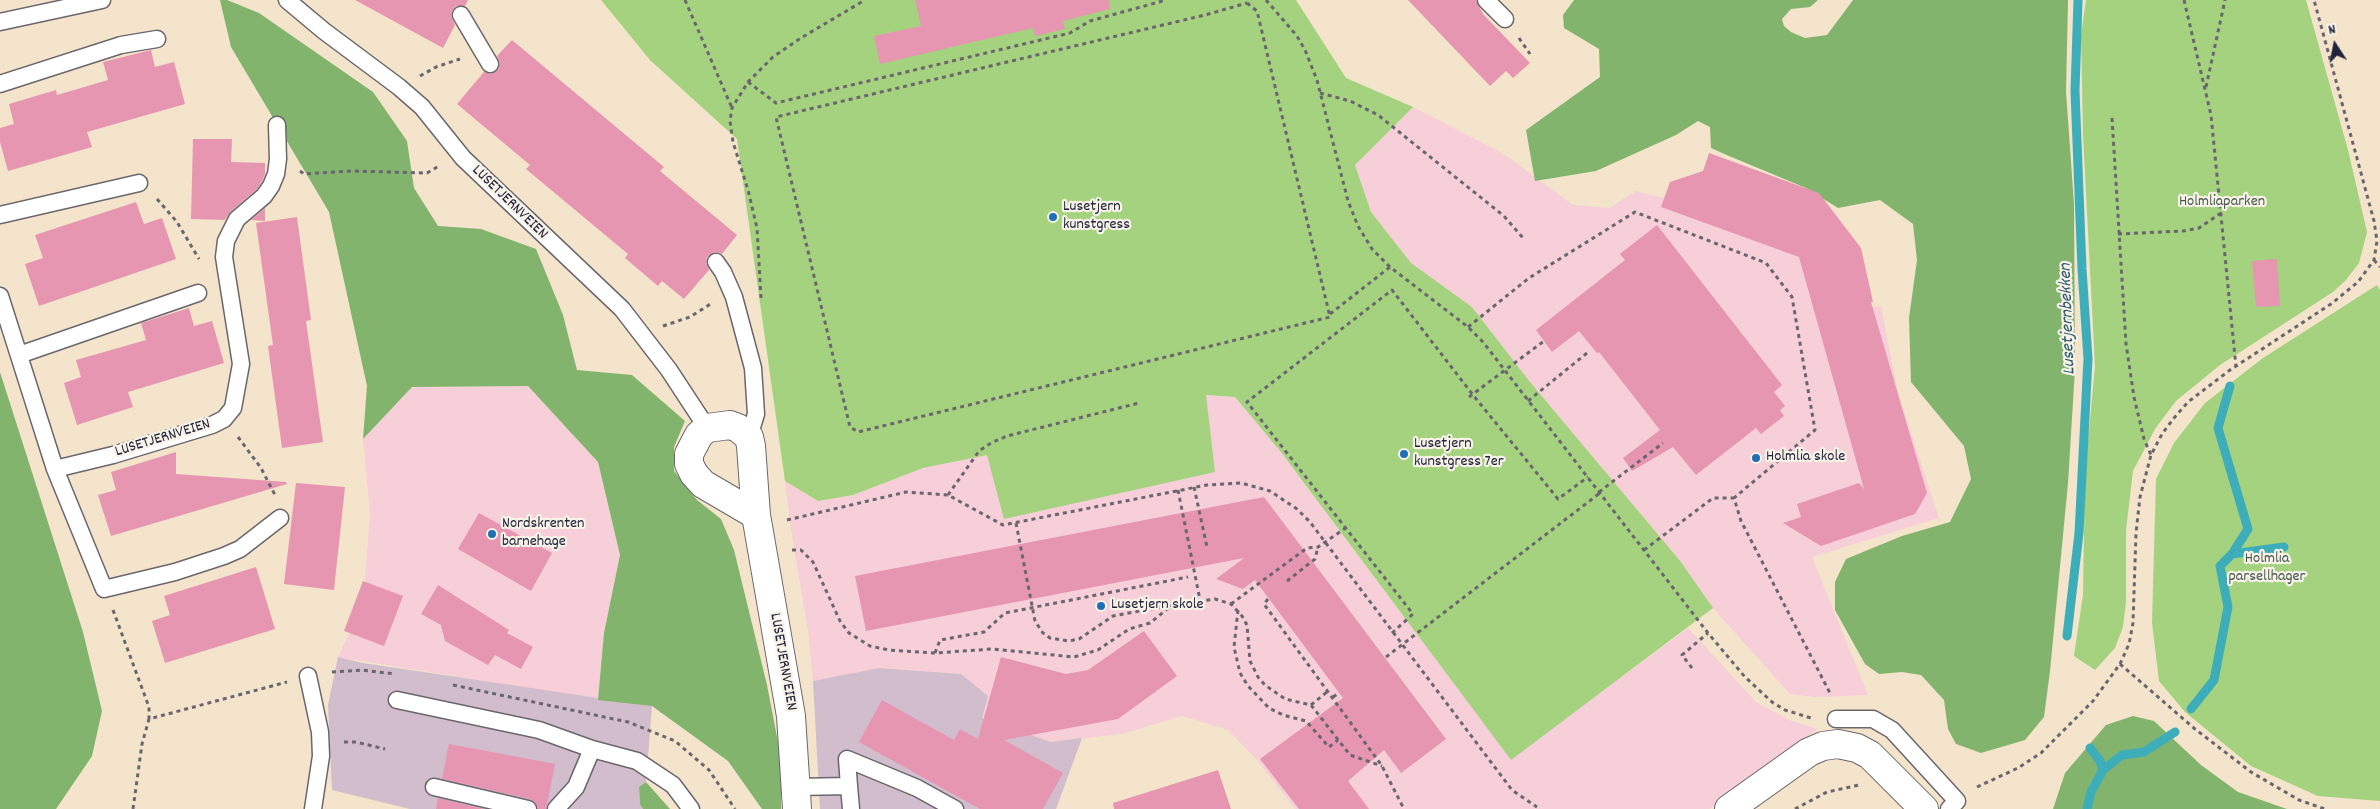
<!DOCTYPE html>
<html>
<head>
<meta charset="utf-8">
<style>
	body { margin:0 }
	#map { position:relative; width:2380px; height:809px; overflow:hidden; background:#f3e4cb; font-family:Dekko,sans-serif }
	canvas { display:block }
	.north { position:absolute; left:2310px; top:20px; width:50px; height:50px; -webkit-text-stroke:4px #f7f3e8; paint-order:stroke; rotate:349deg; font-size:14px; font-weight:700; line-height:20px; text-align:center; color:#22223b }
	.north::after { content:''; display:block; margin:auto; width:18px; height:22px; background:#22223b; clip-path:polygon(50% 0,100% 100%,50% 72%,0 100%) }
</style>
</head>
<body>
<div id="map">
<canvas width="2380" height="809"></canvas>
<div class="north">N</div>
</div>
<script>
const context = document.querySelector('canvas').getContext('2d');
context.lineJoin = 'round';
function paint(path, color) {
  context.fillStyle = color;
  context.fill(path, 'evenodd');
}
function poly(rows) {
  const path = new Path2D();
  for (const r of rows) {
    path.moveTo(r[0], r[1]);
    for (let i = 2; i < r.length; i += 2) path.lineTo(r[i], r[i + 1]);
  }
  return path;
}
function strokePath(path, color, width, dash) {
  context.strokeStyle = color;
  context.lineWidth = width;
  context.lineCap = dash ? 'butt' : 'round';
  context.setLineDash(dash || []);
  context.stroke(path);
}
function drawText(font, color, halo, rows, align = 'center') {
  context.font = font + ' Dekko,sans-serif';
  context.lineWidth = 4.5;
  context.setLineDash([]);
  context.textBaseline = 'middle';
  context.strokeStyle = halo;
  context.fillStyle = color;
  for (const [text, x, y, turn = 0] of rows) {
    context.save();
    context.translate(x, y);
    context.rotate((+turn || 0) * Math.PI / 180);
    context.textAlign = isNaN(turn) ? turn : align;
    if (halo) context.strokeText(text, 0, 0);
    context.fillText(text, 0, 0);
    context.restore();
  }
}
const built = poly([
	[1413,107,1504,154,1573,205,1609,208,1636,191,1664,198,1675,186,1707,177,1868,308,1881,306,1899,397,1939,518,1812,557,1868,695,1815,697,1790,694,1713,608,1681,562,1530,382,1472,307,1411,263,1371,212,1355,165],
	[528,386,598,462,620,555,604,633,598,700,338,657,363,605,370,513,363,439,412,387],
	[1206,395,1235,397,1281,452,1511,759,1688,628,1756,702,1789,720,1818,729,1709,809,1295,809,1258,761,1228,730,1182,716,1122,734,1051,742,981,718,961,674,879,668,813,681,808,630,793,543,785,481,818,501,853,495,923,468,987,455]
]);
const industrial = poly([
	[338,657,363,663,652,706,646,782,639,787,640,803,643,809,410,809,332,790,328,705],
	[879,668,961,674,988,696,982,718,1051,742,1082,738,1056,809,820,809,813,681]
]);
const green = poly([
	[601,0,1296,0,1346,78,1413,107,1355,165,1371,212,1411,263,1472,307,1530,382,1681,562,1713,608,1511,760,1281,452,1235,397,1206,395,1215,472,1004,519,987,455,923,468,853,495,818,501,785,481,737,139,650,60],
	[2086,0,2306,0,2348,150,2367,232,2359,263,2346,280,2333,292,2220,365,2176,401,2155,429,2133,471,2126,530,2126,602,2123,627,2115,648,2095,670,2074,656,2083,595,2085,474,2095,366,2083,135,2081,35],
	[2377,285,2380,290,2380,801,2318,796,2251,766,2185,712,2159,681,2152,623,2156,479,2174,443,2205,403,2263,358]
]);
const forest = poly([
	[220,0,227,0,259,13,373,92,407,141,414,188,438,226,481,229,536,249,563,315,577,370,632,375,685,421,674,447,674,471,697,500,721,519,734,550,767,685,781,758,781,809,762,809,728,761,652,706,598,700,604,633,620,555,598,462,528,386,412,387,363,439,367,386,329,212,231,47],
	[1574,0,1818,0,1810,7,1791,9,1782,19,1784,26,1791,32,1805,38,1827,35,1853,0,2068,0,2066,92,2074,204,2075,369,2068,483,2050,671,2044,717,2025,740,1981,753,1956,744,1948,729,1944,700,1921,675,1902,672,1879,674,1865,664,1835,610,1835,582,1846,559,1902,536,1950,522,1971,479,1964,446,1911,382,1909,318,1917,260,1913,224,1880,200,1838,208,1806,188,1729,156,1711,148,1710,127,1698,121,1676,135,1596,171,1535,181,1526,130,1600,77,1599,49,1564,28,1563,15],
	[0,372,83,632,102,711,92,756,56,809,0,809],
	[2133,716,2154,721,2201,765,2238,792,2287,809,2053,809,2065,773,2106,725],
	[646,782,670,809,643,809,640,804,639,787]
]);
const stream = poly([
	[2232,554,2284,547],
	[2067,636,2079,533,2088,359,2082,269,2075,91,2078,0],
	[2191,709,2214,680,2228,607,2220,566,2232,554,2248,529,2218,428,2230,386],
	[2103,770,2122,755,2144,752,2175,732],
	[2087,809,2091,792,2103,770,2100,761,2090,748]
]);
const building = poly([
	[355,0,468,0,465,6,456,6,452,11,451,16,455,25,443,48],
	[915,0,1109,0,1110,9,1063,21,1065,29,1035,36,1033,28,880,64,874,36,921,26],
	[1408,0,1476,0,1483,14,1530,63,1513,78,1506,71,1490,86],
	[512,40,664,167,660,171,737,235,722,254,715,252,707,257,706,263,709,270,684,299,662,281,658,286,625,258,628,254,526,169,530,165,457,104,484,72,491,74,498,69,500,63,497,56],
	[151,50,155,67,174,62,185,104,87,132,92,147,8,171,0,142,0,128,14,124,9,104,56,90,57,95,108,80,103,62],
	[193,139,232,139,231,162,265,163,265,174,262,181,257,189,230,212,225,220,191,219],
	[1709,153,1819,193,1861,248,1873,302,1871,302,1927,493,1915,514,1821,546,1783,523,1801,517,1797,504,1859,483,1864,489,1799,257,1661,207,1670,182,1703,171],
	[136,202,144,224,162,218,176,259,39,306,25,264,43,258,35,235],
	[265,208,265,221,251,220],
	[297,217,311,320,306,321,323,442,282,448,268,346,273,345,256,223],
	[1657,225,1782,385,1774,392,1785,406,1780,410,1784,416,1761,434,1756,428,1696,475,1673,447,1632,471,1623,458,1660,430,1599,352,1597,353,1579,331,1552,352,1536,330,1625,260,1620,254],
	[2277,259,2280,306,2256,307,2252,261],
	[189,308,194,326,212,321,224,363,128,392,133,407,77,425,64,383,81,377,76,360,146,340,141,323],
	[176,452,176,474,286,482,287,484,111,536,98,495,116,490,111,472],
	[296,483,345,487,334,590,284,584],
	[1264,497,1446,739,1401,773,1384,750,1348,781,1369,809,1299,809,1260,759,1343,698,1255,580,1243,589,1216,579,1244,558,866,631,855,576],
	[479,513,552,553,531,591,458,549],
	[256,567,275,629,165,663,152,621,170,615,164,596],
	[363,581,403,596,384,646,344,631],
	[438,585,509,630,507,633,533,647,521,669,495,655,488,665,445,641,441,625,421,614],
	[1144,631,1177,676,1118,719,1004,740,1063,773,1043,809,980,809,859,742,882,700,954,740,960,729,978,739,1001,657,1066,674,1088,670],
	[449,744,555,764,546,809,538,809,535,802,530,799,442,779],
	[1218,770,1231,809,1114,809,1113,803],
	[438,798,484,809,436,809]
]);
const path = poly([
	[685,0,732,108],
	[1266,0,1297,36,1305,50,1317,80,1348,201,1358,226,1372,249,1390,267,1468,327,1483,342,1708,633,1745,677,1772,702,1785,710,1811,718],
	[2184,0,2211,115,2236,367],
	[1247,3,1257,11,1330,317,858,432,850,427,776,117,1205,15,1247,3],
	[1519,38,1530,54],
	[420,76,436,67,460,59],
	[748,82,776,103,1070,33,1090,21,1166,0],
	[2206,87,2225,0],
	[1320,93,1350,101,1378,115,1504,216,1523,238],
	[2112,118,2126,344,2134,397,2144,439,2151,455],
	[300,171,304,174,352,171,427,173,439,166],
	[157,199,177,222,199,259],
	[2118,234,2183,231,2199,228,2221,213],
	[2374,260,2380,267],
	[761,298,757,228,748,190,733,142,730,121,732,108,748,82,773,57,801,38,865,0],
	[1330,314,1390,267],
	[663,326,690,317,712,303],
	[1468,327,1529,278,1635,212,1766,263,1792,297,1815,430,1734,498,1741,521,1831,695],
	[1469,397,1544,341],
	[1528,401,1587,353],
	[238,437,261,468,275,495],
	[1194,487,1207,547],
	[1178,490,1200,600],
	[1599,492,1663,443],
	[948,495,979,451,991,443,1007,436,1139,403],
	[787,520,906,492,948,495,1003,525,1207,485,1241,483,1270,491,1297,509,1310,522,1512,790,1537,807],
	[1016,523,1035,621,1043,633,1050,638,1069,641,1079,639,1113,616,1172,605,1215,599,1231,604,1242,616,1247,625,1250,661,1258,677,1265,685,1285,699,1311,705,1350,755,1382,766],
	[792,550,801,550,813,562,840,621,849,633,870,646,889,650,935,653,992,649,1074,657,1098,650,1129,629,1150,623,1172,605],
	[1644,550,1713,498,1734,498],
	[1287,581,1315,559,1318,547],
	[1268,599,1264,604,1382,766,1404,809],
	[1231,604,1307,548,1318,547,1350,525],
	[113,610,149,707,149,719],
	[1238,610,1234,647,1240,673,1248,686,1269,708,1283,715,1306,721,1329,747,1338,740],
	[1392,633,1413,614,1247,402,1392,290,1473,395,1558,499,1588,477],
	[935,653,940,640,984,632,1005,613,1188,577],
	[1386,657,1600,493],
	[2120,664,2195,729,2251,772,2299,800,2325,809],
	[1692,668,1682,655,1708,633],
	[332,672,362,670,395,674],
	[453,685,628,722,675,741,709,770,735,809],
	[1333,697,1339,693],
	[1311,705,1328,691],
	[344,742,356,742,385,749],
	[1977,787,2018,768,2041,753,2093,701,2120,664,2129,644,2133,623,2136,533,2140,497,2151,455,2162,434,2174,418,2188,402,2230,370,2331,304,2358,282,2374,260,2377,241,2374,221,2314,0],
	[133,809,142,744,149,719,287,682],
	[1795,809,1827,792,1859,785]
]);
const service = poly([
	[287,0,324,31,399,87,422,107,463,158,622,309,669,370,707,428],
	[1486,0,1505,19],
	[461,15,490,64],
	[0,22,102,0],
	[0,84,121,45,157,39],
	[0,215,139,183],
	[716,262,723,272,734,297,753,368,756,414,749,437],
	[0,296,55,469,104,589,175,572,224,556,240,549,280,518],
	[19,355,198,293],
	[55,469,113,455,212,425,224,419,233,408,241,364,224,257,226,241,237,219,264,196,271,186,276,174,278,159,277,125],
	[308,676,320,732,321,756,313,809],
	[397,700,539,730,592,749,637,761,673,785,691,809],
	[1836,719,1873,719,1892,730,1957,801,1949,809],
	[849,786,847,759,917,788,955,809],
	[434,787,528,809],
	[796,787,849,786,851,809],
	[556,809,576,787,592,749]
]);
const minor = poly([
	[756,515,703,484,694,474,689,464,689,454,699,435,707,428,730,425,738,428,749,437,751,446,756,515,791,716,797,809],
	[1729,809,1809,752,1823,746,1838,744,1857,748,1870,755,1924,809]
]);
const markers = [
	[1053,217,5,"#1f6fb2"],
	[1404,454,5,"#1f6fb2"],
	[1756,458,5,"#1f6fb2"],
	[492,534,5,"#1f6fb2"],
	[1101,606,5,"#1f6fb2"]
];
const streetNames = [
	["LUSETJERNVEIEN",509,203,44],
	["LUSETJERNVEIEN",163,439,-17],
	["LUSETJERNVEIEN",782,662,80]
];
const parkNames = [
	["Holmliaparken",2222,203],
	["Holmlia",2267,560],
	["parsellhager",2267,578]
];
const poiNames = [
	["Lusetjern",1063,208],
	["kunstgress",1063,226],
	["Lusetjern",1414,445],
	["kunstgress 7er",1414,463],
	["Holmlia skole",1766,458],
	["Nordskrenten",502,525],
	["barnehage",502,543],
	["Lusetjern skole",1111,606]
];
const waterNames = [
	["Lusetjernbekken",2069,319,-92]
];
paint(built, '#f6cfd9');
paint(industrial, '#d1bdcb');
paint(green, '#a4d27f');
paint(forest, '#83b46e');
strokePath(stream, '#3daeb9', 9);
paint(building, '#e796b2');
strokePath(service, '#6b666d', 19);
strokePath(minor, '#6b666d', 30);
strokePath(path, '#6b666d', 3, [4, 4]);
strokePath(service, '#fff', 16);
strokePath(minor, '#fff', 28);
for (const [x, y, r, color] of markers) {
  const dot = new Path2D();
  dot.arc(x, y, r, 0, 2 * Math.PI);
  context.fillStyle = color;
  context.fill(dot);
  strokePath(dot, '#f7f3e8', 2);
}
drawText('16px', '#22223b', '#f7f3e8', streetNames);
drawText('16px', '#49574f', '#f7f3e8', parkNames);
drawText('16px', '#22223b', '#f7f3e8', poiNames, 'left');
drawText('italic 18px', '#2d5a6d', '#f7f3e8', waterNames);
</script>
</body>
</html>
